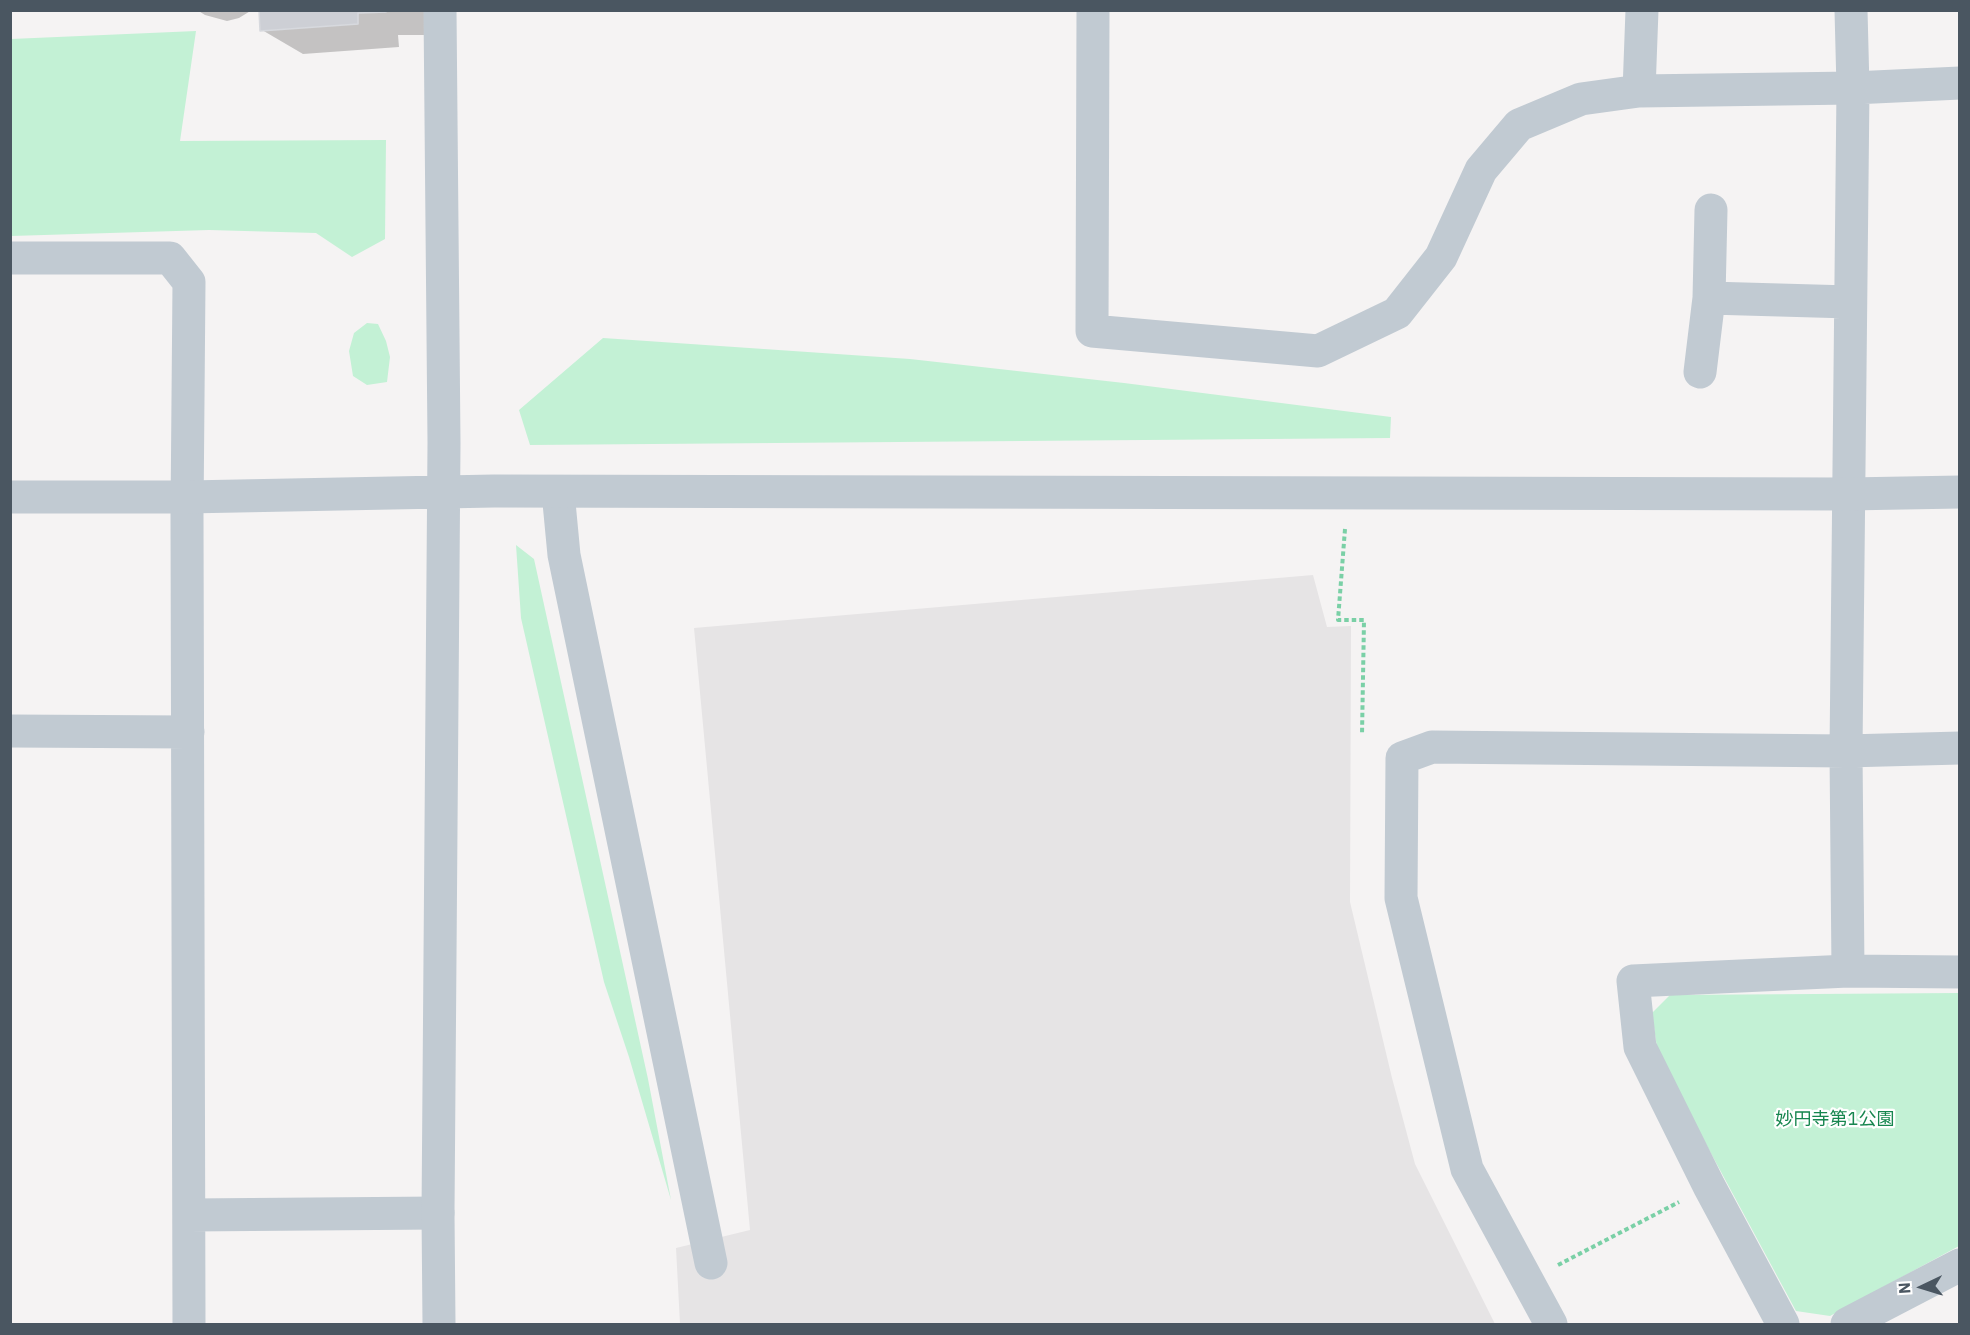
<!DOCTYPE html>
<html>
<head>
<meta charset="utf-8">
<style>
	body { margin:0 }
	#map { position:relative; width:1970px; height:1335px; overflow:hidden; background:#f5f3f3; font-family:"IBM Plex Sans",sans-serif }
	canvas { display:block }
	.frame { position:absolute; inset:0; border:12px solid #4a5661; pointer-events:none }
	.north { position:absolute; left:1892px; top:1257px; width:60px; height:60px; -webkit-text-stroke:4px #fff; paint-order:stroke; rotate:266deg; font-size:16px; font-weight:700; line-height:24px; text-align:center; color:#4a5661 }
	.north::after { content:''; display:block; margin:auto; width:21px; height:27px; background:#4a5661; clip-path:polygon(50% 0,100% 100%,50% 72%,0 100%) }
</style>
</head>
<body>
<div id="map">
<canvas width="1970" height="1335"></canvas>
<div class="frame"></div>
<div class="north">N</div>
</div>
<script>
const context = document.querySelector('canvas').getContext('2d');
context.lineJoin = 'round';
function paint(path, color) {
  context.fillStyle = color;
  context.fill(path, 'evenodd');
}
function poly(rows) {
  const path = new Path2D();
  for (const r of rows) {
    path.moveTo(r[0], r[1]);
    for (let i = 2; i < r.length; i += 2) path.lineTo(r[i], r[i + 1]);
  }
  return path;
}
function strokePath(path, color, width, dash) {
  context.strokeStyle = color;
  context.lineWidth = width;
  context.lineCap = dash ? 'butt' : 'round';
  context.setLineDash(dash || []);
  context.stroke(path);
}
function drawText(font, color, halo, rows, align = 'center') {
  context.font = font + ' "IBM Plex Sans","Noto Sans JP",sans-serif';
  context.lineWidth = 4.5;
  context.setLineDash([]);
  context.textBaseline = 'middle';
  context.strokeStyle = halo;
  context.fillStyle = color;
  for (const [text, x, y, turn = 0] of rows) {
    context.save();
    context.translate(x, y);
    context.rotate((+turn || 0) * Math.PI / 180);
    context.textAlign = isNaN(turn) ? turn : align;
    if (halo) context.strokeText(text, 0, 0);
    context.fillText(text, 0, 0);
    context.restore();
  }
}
const education = poly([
	[1313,575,1327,627,1351,626,1350,902,1392,1078,1415,1164,1495,1324,680,1324,676,1248,750,1230,694,628]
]);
const green = poly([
	[196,31,180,141,386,140,385,239,352,257,316,233,209,230,11,236,11,39],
	[367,323,378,324,386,341,390,357,387,382,367,385,353,376,349,351,354,333],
	[603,338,910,359,1124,383,1391,417,1390,438,530,445,519,410],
	[516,545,534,559,648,1079,671,1200,629,1057,604,982,521,618],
	[1959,993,1959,1246,1830,1316,1796,1311,1658,1055,1652,1013,1670,995]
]);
const shadow = poly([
	[197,10,252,10,239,18,227,21,205,15],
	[260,10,425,10,426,35,398,35,399,47,303,54,262,30]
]);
const building = poly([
	[259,10,386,10,386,12,358,13,358,24,260,31,259,10]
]);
const path = poly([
	[1345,529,1338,620,1364,620,1362,735],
	[1558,1265,1679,1202]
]);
const minor = poly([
	[1093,10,1092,331,1318,351,1397,313,1441,257,1481,170,1519,125,1581,99,1639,91,1642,10],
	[1639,91,1853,88,1960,83],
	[1711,210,1709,298,1850,302],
	[10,258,170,258,189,282,187,515,189,1324],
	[1700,372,1709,298],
	[558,492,564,555,711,1263],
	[10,731,188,732],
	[1848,971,1846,751,1853,88,1851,10],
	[190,1215,438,1213],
	[1551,1324,1467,1169,1401,898,1402,758,1432,747,1846,751,1960,748],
	[1783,1324,1709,1186,1640,1047,1633,981,1848,971,1960,972],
	[1847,1324,1960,1265]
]);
const tertiary = poly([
	[10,497,187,497,494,491,1848,494,1960,492],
	[439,1324,438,1213,444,443,440,10]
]);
const parkNames = [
	["妙円寺第1公園",1835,1120]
];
paint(education, '#e6e4e5');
paint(green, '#c3f1d5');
paint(shadow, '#0003');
paint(building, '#cdcfd5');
strokePath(building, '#d7d9de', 1.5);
strokePath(path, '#7ad0a6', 4, [4.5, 3]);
strokePath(minor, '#c1cad2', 33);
strokePath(tertiary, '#c1cad2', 33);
drawText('18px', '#17864f', '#fff', parkNames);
</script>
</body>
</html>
